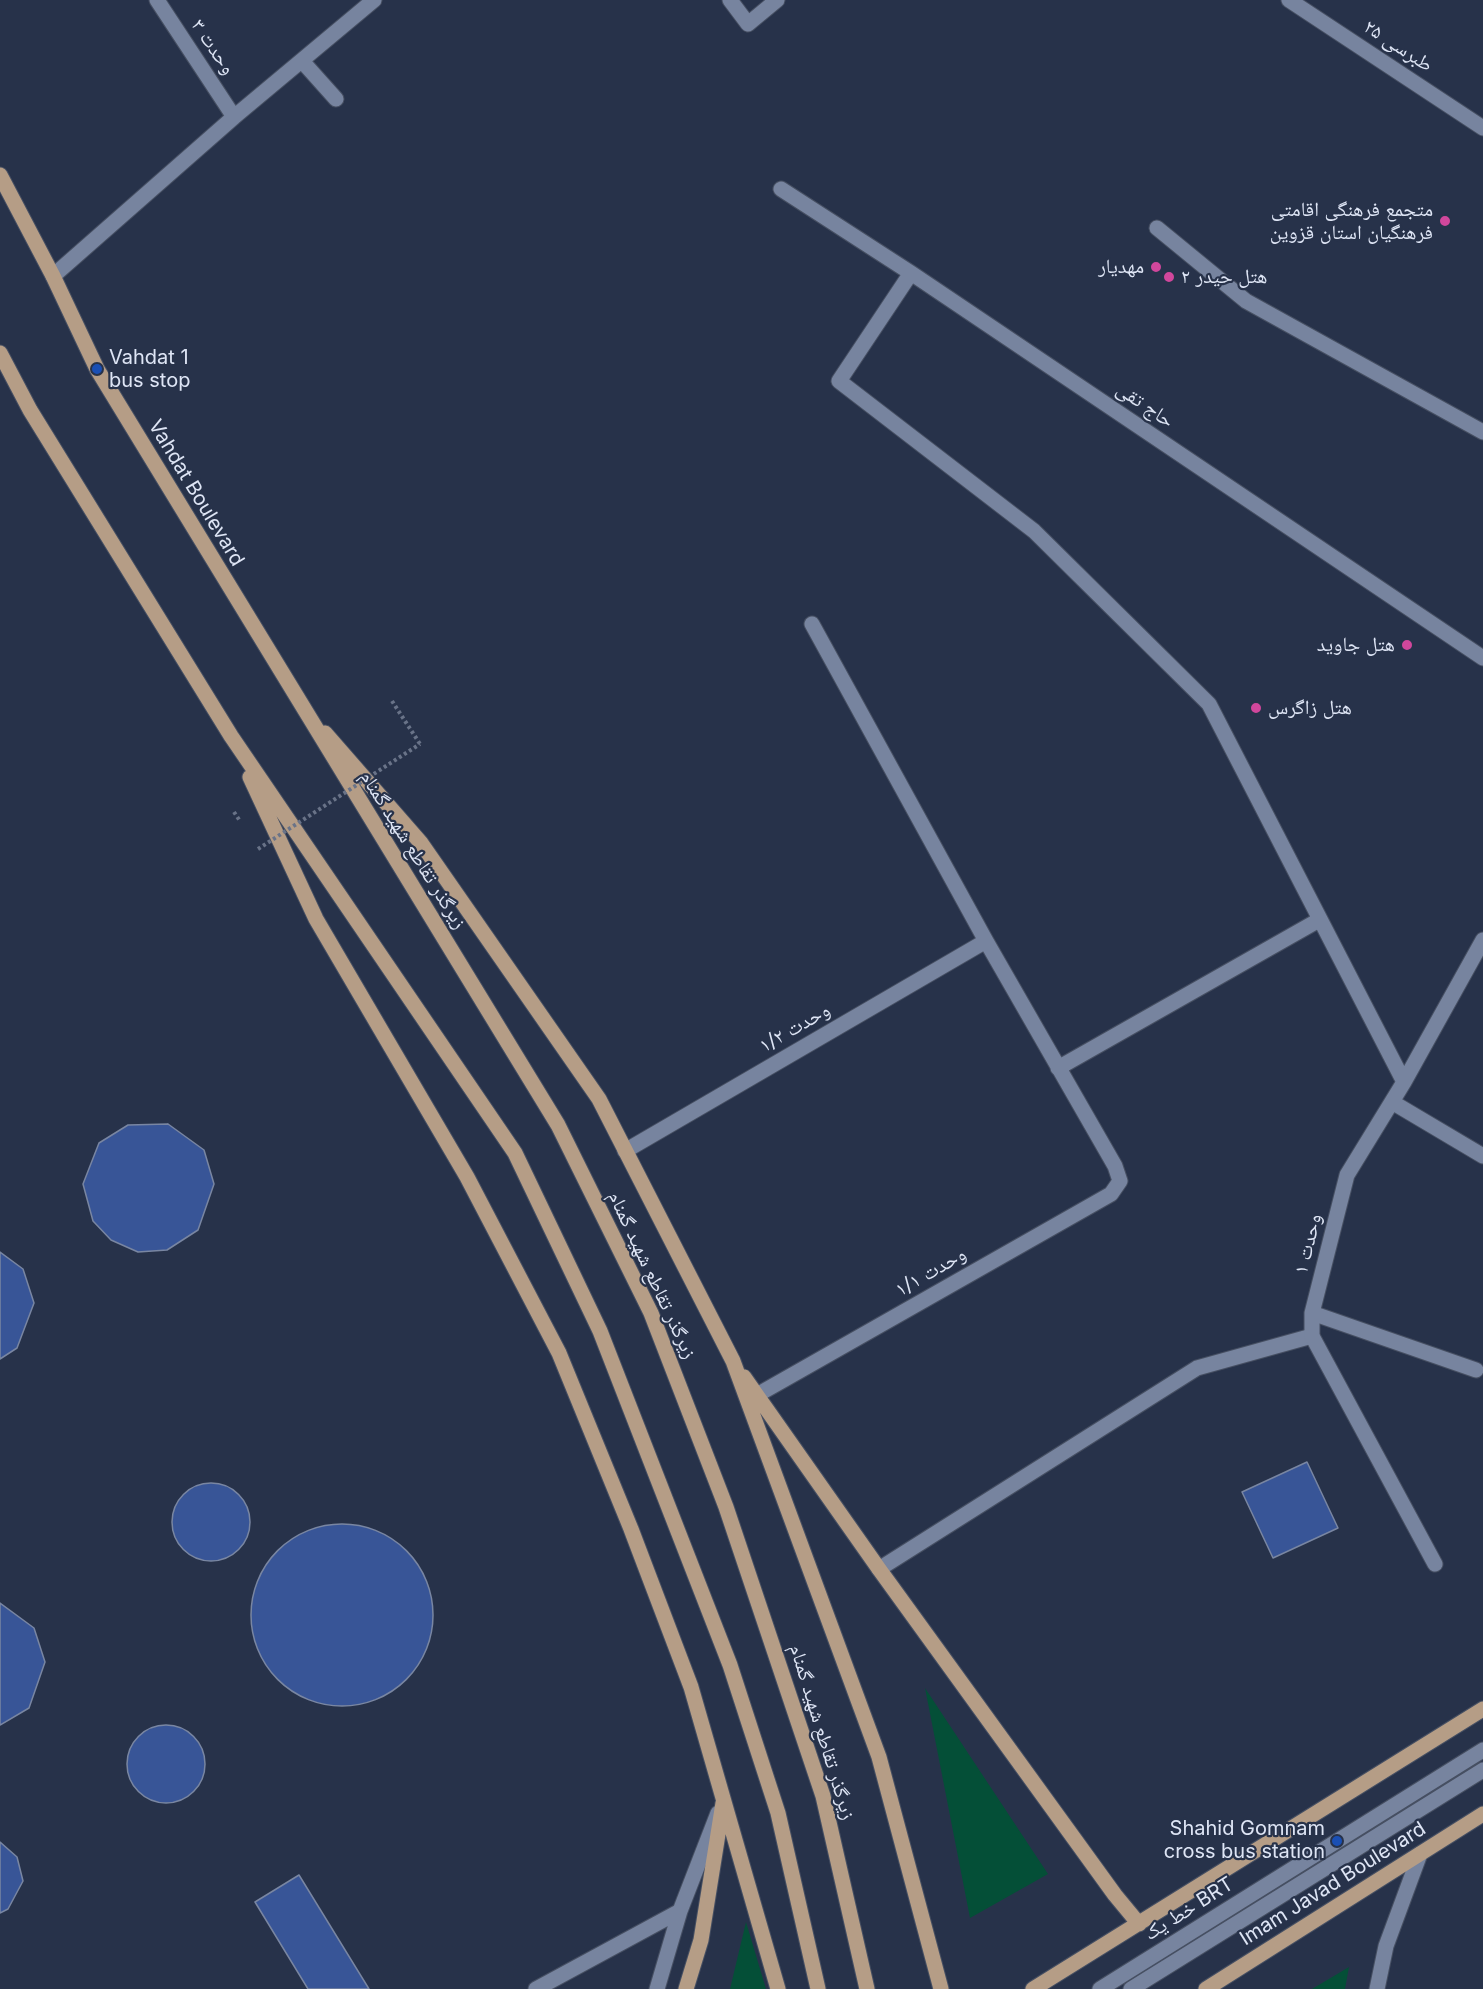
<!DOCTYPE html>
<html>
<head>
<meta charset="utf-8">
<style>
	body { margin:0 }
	canvas { display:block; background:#27324a }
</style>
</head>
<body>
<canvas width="1483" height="1989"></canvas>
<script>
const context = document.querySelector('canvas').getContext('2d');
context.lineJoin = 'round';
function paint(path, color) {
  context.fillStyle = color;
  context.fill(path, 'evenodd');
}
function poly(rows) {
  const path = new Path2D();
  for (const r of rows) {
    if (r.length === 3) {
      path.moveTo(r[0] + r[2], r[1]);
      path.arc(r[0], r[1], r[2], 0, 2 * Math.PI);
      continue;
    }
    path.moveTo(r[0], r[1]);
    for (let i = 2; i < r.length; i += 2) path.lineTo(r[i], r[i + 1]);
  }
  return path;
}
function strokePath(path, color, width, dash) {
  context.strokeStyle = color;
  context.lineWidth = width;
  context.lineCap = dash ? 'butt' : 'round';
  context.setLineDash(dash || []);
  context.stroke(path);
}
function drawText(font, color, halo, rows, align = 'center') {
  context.font = font + ' Inter,"Noto Naskh Arabic",sans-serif';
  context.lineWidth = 4.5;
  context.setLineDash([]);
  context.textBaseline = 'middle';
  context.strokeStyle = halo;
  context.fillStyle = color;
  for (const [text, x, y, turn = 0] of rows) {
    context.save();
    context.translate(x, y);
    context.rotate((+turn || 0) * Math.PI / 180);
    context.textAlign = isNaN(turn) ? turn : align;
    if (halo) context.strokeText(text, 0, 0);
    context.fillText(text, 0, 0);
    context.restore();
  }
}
const green = poly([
	[925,1688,1048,1874,970,1918],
	[746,1922,766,1989,730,1989],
	[1349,1967,1345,1989,1312,1989]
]);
const building = poly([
	[168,1124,204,1150,214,1184,198,1230,167,1250,138,1252,111,1240,93,1221,83,1184,99,1143,128,1125,168,1124],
	[0,1252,23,1269,34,1303,17,1348,0,1359,0,1252],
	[1307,1462,1338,1528,1273,1558,1242,1492,1307,1462],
	[211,1522,39],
	[342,1615,91],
	[0,1603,34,1628,45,1662,29,1708,0,1725,0,1603],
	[166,1764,39],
	[0,1842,17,1857,23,1881,8,1909,0,1913,0,1842],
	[299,1875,369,1989,308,1989,255,1902,299,1875]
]);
const path = poly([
	[392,701,420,744],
	[234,812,240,821]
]);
const lane = poly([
	[879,1569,1197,1368,1312,1336],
	[536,1989,680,1911],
	[657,1989,680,1911,718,1813],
	[1100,1989,1483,1750],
	[1131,1989,1483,1770]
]);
const street = poly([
	[157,0,234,117],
	[730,0,748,24,777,0],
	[1289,0,1483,128],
	[302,61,336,99],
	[781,189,911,273,1483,658],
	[1157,228,1246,301,1483,432],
	[911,273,839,381,1034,531,1209,704,1404,1082],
	[53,276,234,117,374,0],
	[1058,1068,1319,920],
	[1392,1102,1483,1156],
	[625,1151,986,941],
	[1312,1313,1476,1370],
	[757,1395,1111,1194,1120,1181,1115,1166,986,941,812,624],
	[1435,1564,1312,1336,1312,1313,1347,1175,1404,1082,1483,940]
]);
const secondary = poly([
	[1377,1989,1386,1946,1420,1854]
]);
const primary = poly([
	[0,175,53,276,97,369,558,1125,651,1313,726,1507,823,1796,867,1989],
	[0,353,30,410,231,736,515,1153,600,1331,730,1665,778,1813,818,1989],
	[325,733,421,843,599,1099,733,1361,879,1757,941,1989],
	[250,777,316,919,467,1177,559,1353,631,1529,691,1687,778,1989],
	[744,1377,879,1569,1115,1895,1139,1924],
	[686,1989,701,1940,723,1803],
	[1033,1989,1483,1709],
	[1206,1989,1483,1814]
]);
const pathBridge = poly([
	[258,849,420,744]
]);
const markers = [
	[1445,221,6,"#d1479c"],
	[1156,267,6,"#d1479c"],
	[1169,277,6,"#d1479c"],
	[97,369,6,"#1a4fb4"],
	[1407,645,6,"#d1479c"],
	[1256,708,6,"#d1479c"],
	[1337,1841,6,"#1a4fb4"]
];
const streetNames = [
	["طبرسی ۲۵",1398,46,33],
	["وحدت ۳",213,47,56],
	["حاج تقی",1145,405,34],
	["Vahdat Boulevard",196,493,59],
	["زیرگذر تقاطع شهید گمنام",413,850,58],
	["وحدت ۱/۲",795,1028,-30],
	["وحدت ۱",1308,1244,-76],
	["وحدت ۱/۱",931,1272,-30],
	["زیرگذر تقاطع شهید گمنام",652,1275,65],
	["زیرگذر تقاطع شهید گمنام",822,1732,73],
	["Imam Javad Boulevard",1333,1884,-32],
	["خط یک BRT",1189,1909,-32]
];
const poiNames = [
	["متجمع فرهنگی اقامتی",1433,210],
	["فرهنگیان استان قزوین",1433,233],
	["مهدیار",1144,267],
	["هتل حیدر ۲",1181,277,"left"],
	["Vahdat 1",109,358,"left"],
	["bus stop",109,381,"left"],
	["هتل جاوید",1395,645],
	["هتل زاگرس",1268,708,"left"],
	["Shahid Gomnam",1325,1829],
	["cross bus station",1325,1852]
];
paint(green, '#044f37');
paint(building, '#385597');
strokePath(building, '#7986a2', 1.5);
strokePath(lane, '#464f62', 17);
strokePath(street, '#464f62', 17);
strokePath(secondary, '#464f62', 17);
strokePath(primary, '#464f62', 17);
strokePath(path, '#697388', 4, [3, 3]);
strokePath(lane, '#77849f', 15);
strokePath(street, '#77849f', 15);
strokePath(secondary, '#77849f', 15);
strokePath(primary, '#b59d86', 15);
strokePath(pathBridge, '#697388', 4, [3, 3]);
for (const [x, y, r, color] of markers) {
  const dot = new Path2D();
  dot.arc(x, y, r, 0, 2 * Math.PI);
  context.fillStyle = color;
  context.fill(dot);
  strokePath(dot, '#27324a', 2);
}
drawText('20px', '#dee5f5', '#27324a', streetNames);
drawText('20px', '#dee5f5', '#27324a', poiNames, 'right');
</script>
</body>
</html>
